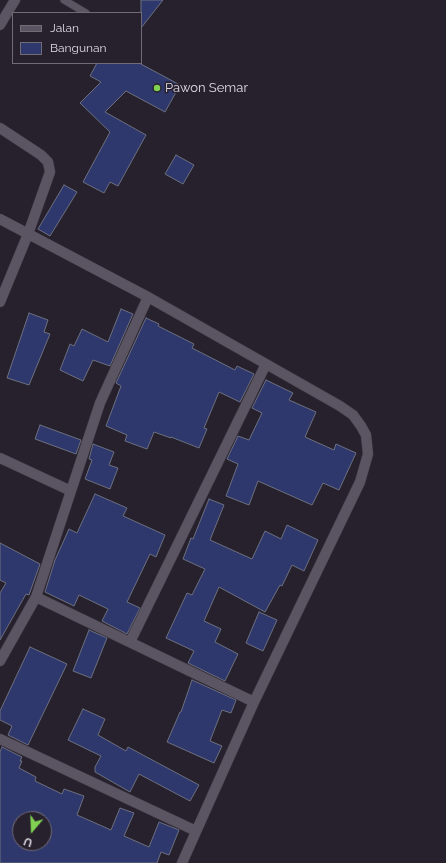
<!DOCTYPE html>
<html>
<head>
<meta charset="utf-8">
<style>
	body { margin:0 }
	#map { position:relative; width:446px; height:863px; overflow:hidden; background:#27212e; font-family:Raleway,sans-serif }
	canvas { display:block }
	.legend { position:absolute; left:12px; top:12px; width:130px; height:52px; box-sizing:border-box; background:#27212e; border:1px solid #716b76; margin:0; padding:5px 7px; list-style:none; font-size:12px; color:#dfdbe3 }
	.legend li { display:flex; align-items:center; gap:8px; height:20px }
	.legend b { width:20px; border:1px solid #716b76 }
	.north { position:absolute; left:12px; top:811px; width:40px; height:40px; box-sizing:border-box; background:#27212e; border:1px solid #716b76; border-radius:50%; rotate:199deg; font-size:11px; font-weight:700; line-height:16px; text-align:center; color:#dfdbe3 }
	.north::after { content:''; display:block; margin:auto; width:14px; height:18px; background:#80d051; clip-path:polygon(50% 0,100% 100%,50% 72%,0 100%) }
</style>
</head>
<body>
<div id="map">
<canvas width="446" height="863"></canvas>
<ul class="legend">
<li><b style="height:5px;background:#5b5462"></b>Jalan</li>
<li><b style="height:11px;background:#2f386c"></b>Bangunan</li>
</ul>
<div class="north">U</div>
</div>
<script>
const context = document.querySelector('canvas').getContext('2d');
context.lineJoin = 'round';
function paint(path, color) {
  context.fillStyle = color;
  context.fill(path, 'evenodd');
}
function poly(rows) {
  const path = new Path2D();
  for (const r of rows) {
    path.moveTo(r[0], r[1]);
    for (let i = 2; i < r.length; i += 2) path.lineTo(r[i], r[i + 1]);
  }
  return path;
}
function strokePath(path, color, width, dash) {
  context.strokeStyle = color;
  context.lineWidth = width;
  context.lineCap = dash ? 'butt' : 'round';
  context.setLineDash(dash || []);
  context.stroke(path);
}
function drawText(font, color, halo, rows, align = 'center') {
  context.font = font + ' Raleway,sans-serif';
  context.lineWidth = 3;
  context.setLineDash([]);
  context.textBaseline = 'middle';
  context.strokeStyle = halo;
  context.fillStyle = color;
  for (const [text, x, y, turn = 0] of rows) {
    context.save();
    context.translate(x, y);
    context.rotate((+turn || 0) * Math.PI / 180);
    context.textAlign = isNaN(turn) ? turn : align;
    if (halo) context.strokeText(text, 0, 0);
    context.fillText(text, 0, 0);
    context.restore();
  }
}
const building = poly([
	[141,0,163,0,141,28,141,0],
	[97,63,139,63,180,85,165,112,126,91,105,112,146,135,118,186,110,182,104,193,83,182,110,132,80,103,101,82,90,76,97,63],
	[176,155,194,165,183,184,165,174,176,155],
	[64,185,77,192,50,236,38,229,64,185],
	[121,309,133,314,110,366,93,360,83,381,60,370,70,344,74,346,82,329,108,342,121,309],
	[29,313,48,320,44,332,50,334,29,385,7,378,29,313],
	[146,318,159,324,158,326,194,344,192,348,235,370,237,366,254,374,240,402,219,392,204,428,207,429,199,448,171,437,171,438,154,432,147,449,125,441,127,435,106,426,121,386,116,383,146,318],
	[266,380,293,393,289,400,316,412,305,437,334,450,336,444,356,453,339,490,323,483,312,505,258,481,249,505,226,496,238,464,227,459,238,436,249,440,262,413,252,408,266,380],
	[40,425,81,440,76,454,35,439,40,425],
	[93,444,114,452,109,465,118,468,110,489,85,479,92,460,89,459,93,444],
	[95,494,127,508,123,516,165,535,156,557,150,554,127,602,140,608,127,634,102,621,108,609,79,595,74,606,45,592,55,560,69,529,77,533,95,494],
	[209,499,224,505,210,540,252,559,265,531,281,539,287,525,318,540,304,571,292,565,282,586,280,585,265,612,219,587,204,621,221,629,215,642,238,654,225,681,188,663,194,651,166,638,187,593,192,595,205,569,183,559,191,538,193,539,209,499],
	[0,543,40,564,29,595,26,594,0,640,0,593,6,583,0,580,0,543],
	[259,612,277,620,263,651,246,643,259,612],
	[89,630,107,638,91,678,73,671,89,630],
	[30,647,67,664,28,745,8,735,12,726,0,720,0,711,30,647],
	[192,680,236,700,231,713,222,710,210,741,222,746,214,763,167,742,180,712,181,712,192,680],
	[83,709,105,719,98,735,126,751,128,747,199,785,190,801,139,774,130,792,95,772,95,767,101,756,68,740,83,709],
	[2,747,22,757,20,761,22,761,19,768,36,777,35,781,62,794,64,789,84,796,77,815,111,830,120,808,134,813,124,836,149,847,159,822,179,830,169,855,161,852,157,863,0,863,0,752,2,747],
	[20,819,44,819,44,843,20,843,20,819]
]);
const lane = poly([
	[64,0,86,13]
]);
const street = poly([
	[0,25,15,0],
	[0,128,41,155,48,162,50,172,28,234,0,302],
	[0,219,148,297,340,406,353,415,361,426,366,435,368,454,360,482,254,702,182,863],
	[0,458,71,491],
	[36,597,254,702],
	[130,642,266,364],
	[0,661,36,597,100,403,148,297],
	[0,739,196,831]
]);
const markers = [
	[157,88,4,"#80d051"]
];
const poiNames = [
	["Pawon Semar",165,88]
];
paint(building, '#2f386c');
strokePath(building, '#6c707f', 1);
strokePath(lane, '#423d47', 8);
strokePath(street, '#423d47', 11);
strokePath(lane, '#5b5462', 7);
strokePath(street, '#5b5462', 10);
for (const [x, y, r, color] of markers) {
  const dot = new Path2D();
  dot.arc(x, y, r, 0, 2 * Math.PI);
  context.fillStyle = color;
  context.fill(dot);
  strokePath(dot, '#27212e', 1.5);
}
drawText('13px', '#dfdbe3', '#27212e', poiNames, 'left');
</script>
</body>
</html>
